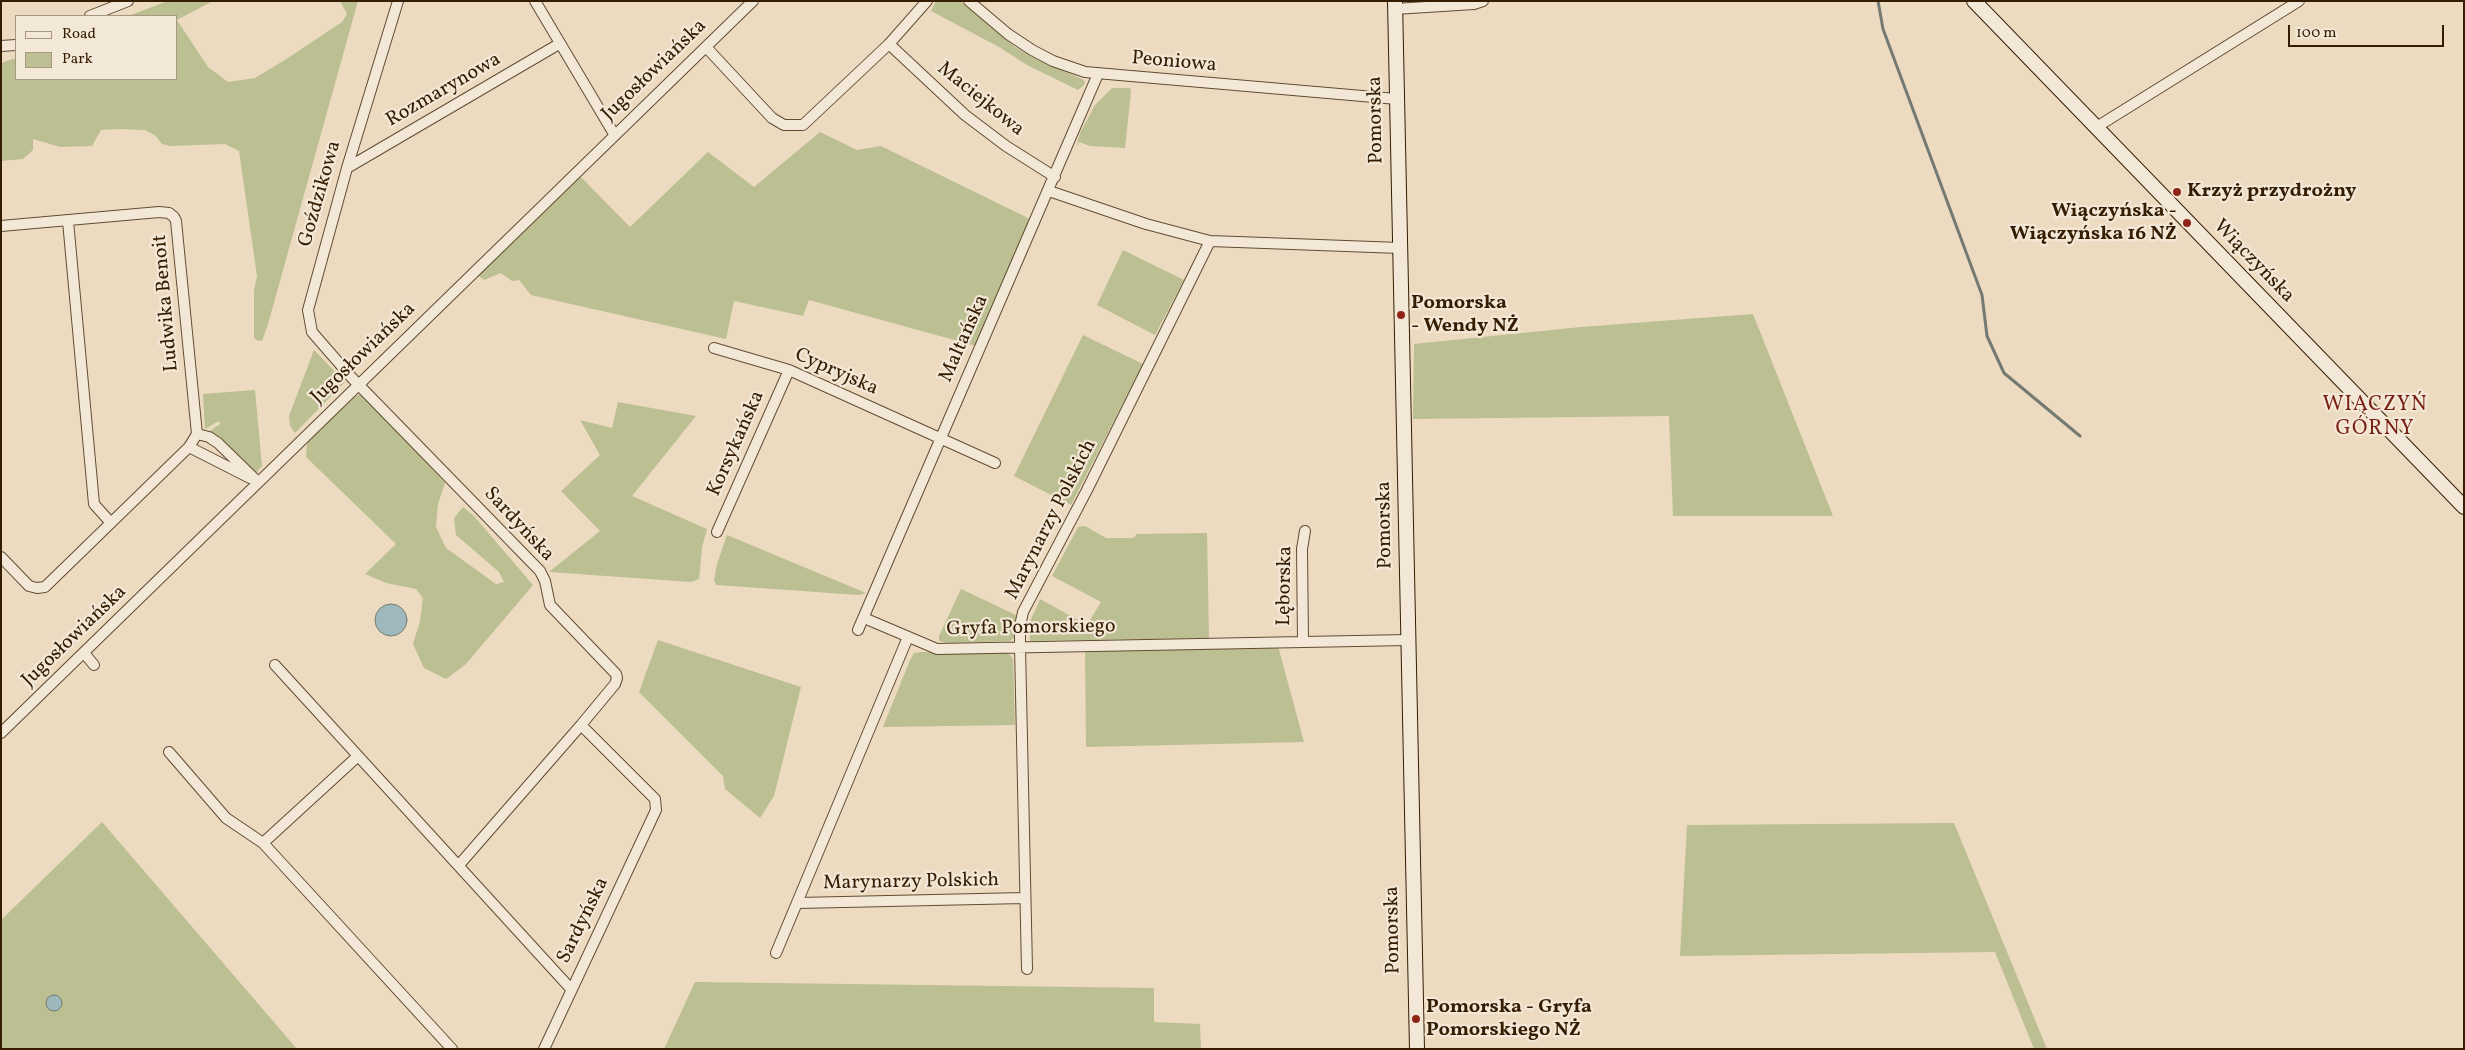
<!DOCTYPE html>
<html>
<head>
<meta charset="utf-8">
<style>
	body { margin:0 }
	#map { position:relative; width:2465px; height:1050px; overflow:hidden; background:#eddbc1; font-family:Vollkorn,serif }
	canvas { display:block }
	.frame { position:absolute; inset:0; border:2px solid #341d00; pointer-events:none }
	.legend { position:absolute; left:15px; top:15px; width:162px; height:65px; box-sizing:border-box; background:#f3e8d7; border:1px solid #a79781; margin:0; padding:6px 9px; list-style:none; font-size:15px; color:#341d00 }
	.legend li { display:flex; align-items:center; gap:10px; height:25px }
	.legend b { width:25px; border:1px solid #a79781 }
	.scale { position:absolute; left:2288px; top:25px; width:156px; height:22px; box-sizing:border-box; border:2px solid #341d00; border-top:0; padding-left:6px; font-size:15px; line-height:18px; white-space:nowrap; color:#341d00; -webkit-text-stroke:4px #f3e8d7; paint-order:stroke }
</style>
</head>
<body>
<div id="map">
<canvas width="2465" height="1050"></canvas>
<div class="frame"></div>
<ul class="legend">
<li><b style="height:6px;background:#f3e8d7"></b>Road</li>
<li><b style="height:14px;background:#bbbf91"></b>Park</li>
</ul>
<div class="scale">100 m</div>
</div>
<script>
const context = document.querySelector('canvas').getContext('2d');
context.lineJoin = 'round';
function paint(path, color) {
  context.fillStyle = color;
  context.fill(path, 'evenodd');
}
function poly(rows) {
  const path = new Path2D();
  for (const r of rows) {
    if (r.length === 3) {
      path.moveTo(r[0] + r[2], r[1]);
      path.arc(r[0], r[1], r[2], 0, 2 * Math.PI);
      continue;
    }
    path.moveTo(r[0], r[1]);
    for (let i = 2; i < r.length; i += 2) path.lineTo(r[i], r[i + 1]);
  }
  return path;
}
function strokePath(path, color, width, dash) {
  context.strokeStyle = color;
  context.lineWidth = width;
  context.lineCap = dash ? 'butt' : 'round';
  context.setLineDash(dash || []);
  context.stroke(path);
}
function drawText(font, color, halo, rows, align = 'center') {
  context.font = font + ' Vollkorn,serif';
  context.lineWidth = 4.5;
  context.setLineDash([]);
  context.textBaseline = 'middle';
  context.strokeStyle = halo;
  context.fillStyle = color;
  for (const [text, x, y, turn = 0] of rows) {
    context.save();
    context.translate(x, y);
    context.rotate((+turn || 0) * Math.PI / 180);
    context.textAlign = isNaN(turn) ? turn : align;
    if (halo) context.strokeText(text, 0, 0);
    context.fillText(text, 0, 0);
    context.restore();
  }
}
const green = poly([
	[168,1,213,1,177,20,208,67,228,82,255,78,288,58,342,22,347,14,340,1,358,1,268,324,262,341,256,340,254,337,254,290,257,276,239,151,225,144,171,146,162,144,156,136,145,130,121,129,101,130,92,146,60,147,33,139,33,150,23,159,1,161,1,63,16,58,16,79,176,79,176,16,128,16],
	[936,1,960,1,1015,47,1032,57,1084,80,1085,84,1078,90,1027,65,999,47,931,11],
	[1112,88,1130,88,1131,92,1125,148,1090,146,1079,142,1076,147,1080,133,1095,105],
	[820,132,857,150,881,146,1032,220,976,346,809,300,803,316,734,301,726,339,531,295,519,280,512,281,501,273,484,280,479,276,480,271,579,175,630,227,708,152,754,187],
	[1123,250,1184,280,1155,335,1097,305],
	[1753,314,1833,516,1673,516,1669,416,1413,419,1414,344,1581,327],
	[1083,335,1143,364,1071,505,1014,476],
	[314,350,345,382,295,433,290,426,289,416],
	[255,390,262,466,256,473,221,438,210,431,220,424,219,421,205,429,203,394],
	[363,393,445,483,438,504,436,527,446,548,496,584,504,582,499,572,456,535,454,518,463,507,474,516,533,585,466,664,446,679,424,668,413,644,420,621,423,598,416,589,386,583,365,574,396,544,306,457,307,444,315,434,356,396],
	[618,402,696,416,632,496,707,529,702,548,699,579,691,582,549,572,600,531,561,491,600,455,580,420,612,428],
	[1085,526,1106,538,1133,538,1137,534,1207,533,1209,638,1030,641,1029,624,1040,599,1087,625,1101,602,1052,576,1078,527],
	[727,535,866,593,859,595,716,585,714,580,717,564],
	[961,589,1016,615,1015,637,1010,641,947,643,939,641,939,636],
	[658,640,801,687,774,796,760,818,725,789,723,776,639,692],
	[1278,646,1304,742,1086,747,1085,650],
	[922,652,1008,652,1013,659,1015,725,883,727,910,660,914,653],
	[102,822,297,1049,1,1049,1,920],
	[1954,823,2047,1049,2034,1049,1995,952,1680,956,1687,825],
	[695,982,1154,988,1154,1022,1200,1024,1201,1049,664,1049]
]);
const water = poly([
	[391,620,16],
	[54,1003,8]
]);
const stream = poly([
	[1878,1,1883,29,1982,295,1987,336,2004,373,2080,436]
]);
const street = poly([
	[398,1,347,168,308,310,312,332,352,378,540,571,545,581,550,605,616,674,617,678,615,684,581,725,459,865],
	[535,1,614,134],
	[969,1,1008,34,1032,50,1053,61,1085,72,1397,99],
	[1395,9,1474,4,1483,1],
	[90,16,128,1],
	[889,44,965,115,1006,146,1055,177],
	[1,46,16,45],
	[706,47,772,118,784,125,803,125,889,44,927,1],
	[2095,128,2299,1],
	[347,168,559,44],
	[1049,191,1146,224,1210,241,1400,248],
	[68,221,94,504,111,523],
	[1,226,159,212,169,213,174,217,176,221,197,434,189,447,45,587,37,588,29,586,1,557],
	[714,348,789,370,995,463],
	[197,434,209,437,218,443,258,482],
	[189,447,250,478],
	[717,532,789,370],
	[864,618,937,649,1408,640],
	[858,630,1098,74],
	[1303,641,1302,549,1305,531],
	[84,653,94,665],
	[275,665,571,989],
	[1,733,753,1],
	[169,752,226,818,263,843,452,1049],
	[263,843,358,756],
	[798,903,1024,898],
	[776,953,908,637],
	[1027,969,1020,647,1020,626,1023,612,1087,490,1210,241],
	[544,1049,656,810,655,799,581,725]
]);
const secondary = poly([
	[1395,1,1417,1049],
	[1974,1,2464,507]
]);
const markers = [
	[2177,192,5,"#8f2418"],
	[2187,223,5,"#8f2418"],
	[1401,315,5,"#8f2418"],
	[1416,1019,5,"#8f2418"]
];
const streetNames = [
	["Peoniowa",1174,63,5],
	["Jugosłowiańska",655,71,-44],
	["Rozmarynowa",444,91,-30],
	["Maciejkowa",980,100,39],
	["Pomorska",1377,120,-91],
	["Goździkowa",321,194,-74],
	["Wiączyńska",2253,262,46],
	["Ludwika Benoit",167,303,-95],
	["Maltańska",965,339,-66],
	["Jugosłowiańska",364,354,-44],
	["Cypryjska",836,373,24],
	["Korsykańska",737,444,-66],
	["Marynarzy Polskich",1052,520,-63],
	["Sardyńska",518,525,47],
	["Pomorska",1386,525,-91],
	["Lęborska",1286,586,-89],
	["Gryfa Pomorskiego",1031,629,-1],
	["Jugosłowiańska",75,637,-44],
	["Marynarzy Polskich",911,883,-1],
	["Sardyńska",584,921,-64],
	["Pomorska",1394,930,-91]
];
const poiNames = [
	["Krzyż przydrożny",2187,192],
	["Wiączyńska -",2177,212,"right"],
	["Wiączyńska 16 NŻ",2177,235,"right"],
	["Pomorska",1411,304],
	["- Wendy NŻ",1411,327],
	["Pomorska - Gryfa",1426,1008],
	["Pomorskiego NŻ",1426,1031]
];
const neighbourhoodNames = [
	["WIĄCZYŃ",2375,406],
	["GÓRNY",2375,430]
];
paint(green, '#bbbf91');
paint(water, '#9eb8be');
strokePath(water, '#747a72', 1);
strokePath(stream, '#747a72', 3);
strokePath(street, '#624c30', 12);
strokePath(secondary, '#341d00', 16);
strokePath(street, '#f3e8d7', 10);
strokePath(secondary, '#f3e8d7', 14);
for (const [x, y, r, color] of markers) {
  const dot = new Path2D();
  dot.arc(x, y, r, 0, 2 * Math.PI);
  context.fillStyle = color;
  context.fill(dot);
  strokePath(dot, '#f3e8d7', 2);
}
drawText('20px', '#341d00', '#f3e8d7', streetNames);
drawText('bold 20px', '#341d00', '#f3e8d7', poiNames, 'left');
context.letterSpacing = '1px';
drawText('21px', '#7a1f14', '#f3e8d7', neighbourhoodNames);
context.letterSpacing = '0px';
</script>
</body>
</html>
